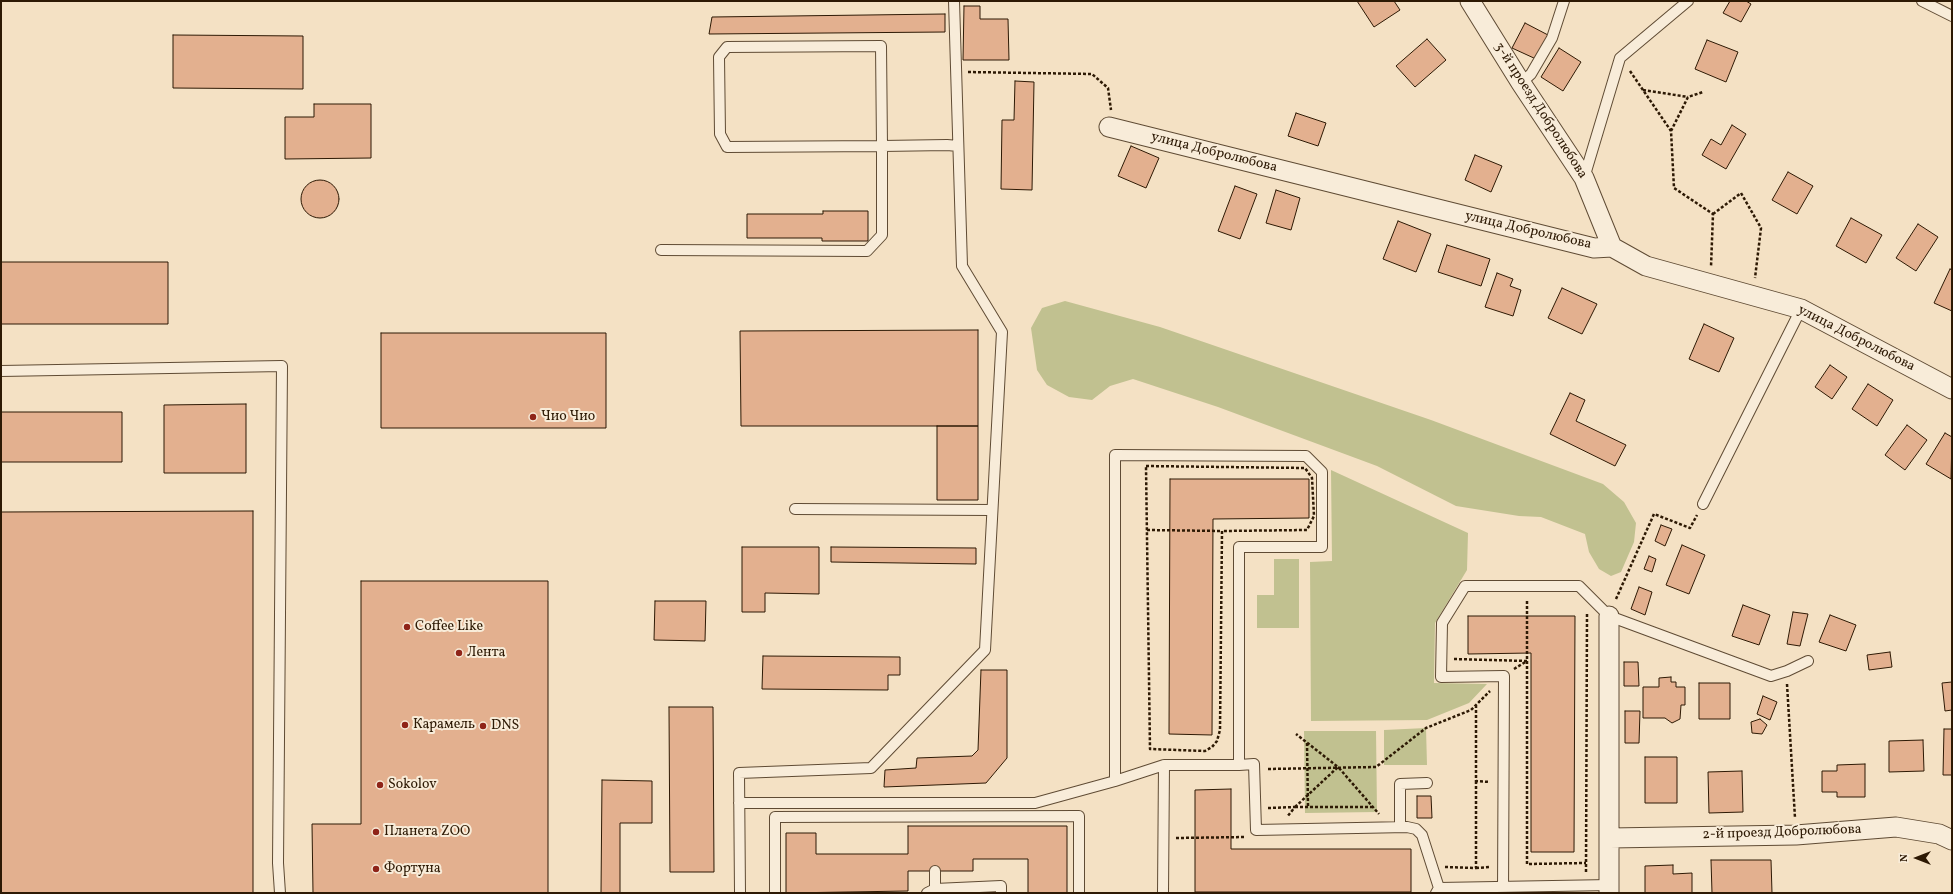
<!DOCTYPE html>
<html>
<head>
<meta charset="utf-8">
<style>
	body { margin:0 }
	#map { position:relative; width:1953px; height:894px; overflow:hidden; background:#f4e1c4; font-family:Vollkorn,serif }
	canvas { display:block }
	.frame { position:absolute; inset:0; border:2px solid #2d1904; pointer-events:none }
	.north { position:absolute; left:1897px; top:838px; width:40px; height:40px; -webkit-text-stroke:3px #f8ecd9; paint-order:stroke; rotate:270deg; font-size:11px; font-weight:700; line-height:16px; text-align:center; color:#2d1904 }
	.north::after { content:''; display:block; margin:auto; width:14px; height:18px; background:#2d1904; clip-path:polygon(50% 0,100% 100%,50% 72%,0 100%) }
</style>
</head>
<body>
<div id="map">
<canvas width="1953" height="894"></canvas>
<div class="frame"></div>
<div class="north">N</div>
</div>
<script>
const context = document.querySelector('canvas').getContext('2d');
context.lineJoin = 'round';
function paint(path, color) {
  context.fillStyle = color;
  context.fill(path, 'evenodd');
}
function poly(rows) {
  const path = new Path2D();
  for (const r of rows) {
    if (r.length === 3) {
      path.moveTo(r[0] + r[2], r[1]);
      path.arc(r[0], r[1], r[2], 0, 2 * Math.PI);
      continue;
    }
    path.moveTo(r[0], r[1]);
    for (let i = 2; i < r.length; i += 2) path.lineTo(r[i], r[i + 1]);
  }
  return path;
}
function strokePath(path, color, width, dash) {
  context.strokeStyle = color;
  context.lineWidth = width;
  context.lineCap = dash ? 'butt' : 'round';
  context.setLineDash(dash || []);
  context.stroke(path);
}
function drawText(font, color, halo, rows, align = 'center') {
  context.font = font + ' Vollkorn,serif';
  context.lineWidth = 4;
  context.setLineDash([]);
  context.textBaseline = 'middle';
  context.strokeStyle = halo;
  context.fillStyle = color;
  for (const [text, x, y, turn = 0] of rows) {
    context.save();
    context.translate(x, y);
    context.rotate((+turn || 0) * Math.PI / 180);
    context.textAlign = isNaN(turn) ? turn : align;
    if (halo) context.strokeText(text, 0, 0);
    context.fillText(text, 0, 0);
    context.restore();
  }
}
const green = poly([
	[1065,301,1160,327,1431,420,1603,484,1624,502,1636,523,1634,542,1621,572,1611,576,1599,569,1589,552,1585,534,1541,517,1519,516,1456,506,1377,466,1218,407,1133,379,1110,386,1092,400,1069,397,1047,385,1037,370,1031,328,1042,308],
	[1331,470,1468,533,1467,570,1435,623,1434,683,1487,684,1469,703,1427,720,1311,721,1310,562,1332,561],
	[1274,559,1299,559,1299,628,1257,628,1257,595,1274,595],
	[1426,728,1427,765,1384,765,1384,730],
	[1304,731,1376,731,1377,812,1305,813]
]);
const building = poly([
	[1357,1,1394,1,1400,10,1374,27,1357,1],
	[1730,1,1746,1,1751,4,1741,22,1723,13,1730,1],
	[964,6,980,6,980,19,1008,19,1009,60,963,60,964,6],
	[945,14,945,32,709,34,712,17,945,14],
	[1525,23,1548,35,1536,59,1512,48,1525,23],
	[173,35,303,36,303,89,173,88,173,35],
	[1427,39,1446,60,1415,87,1396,66,1427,39],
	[1707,40,1738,52,1726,82,1695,69,1707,40],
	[1559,48,1581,62,1563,91,1541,77,1559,48],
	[1015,81,1034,82,1032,190,1001,189,1002,120,1014,120,1015,81],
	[314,104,371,104,371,158,285,159,285,117,314,117,314,104],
	[1296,113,1326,123,1318,146,1288,136,1296,113],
	[1732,125,1746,134,1726,169,1702,155,1711,139,1721,145,1732,125],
	[1131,146,1159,158,1146,188,1118,176,1131,146],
	[1475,155,1502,166,1491,192,1465,180,1475,155],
	[1788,172,1813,186,1797,214,1772,200,1788,172],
	[320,199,19],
	[1235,186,1257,194,1240,239,1218,231,1235,186],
	[1276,190,1300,198,1291,230,1266,223,1276,190],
	[823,211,868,211,868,241,822,241,822,238,747,238,747,214,823,214,823,211],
	[1851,218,1882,235,1866,263,1836,246,1851,218],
	[1398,221,1431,234,1416,272,1383,259,1398,221],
	[1918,224,1938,237,1916,271,1896,258,1918,224],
	[1447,245,1490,259,1481,286,1438,272,1447,245],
	[1,262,168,262,168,324,1,324,1,262],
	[1950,269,1952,270,1952,311,1934,303,1950,269],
	[1497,273,1513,279,1510,286,1521,290,1513,316,1485,307,1497,273],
	[1562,288,1597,304,1582,334,1548,318,1562,288],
	[1704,324,1734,338,1719,372,1689,359,1704,324],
	[978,330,978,426,741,426,740,331,978,330],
	[381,333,606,333,606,428,381,428,381,333],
	[1830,365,1847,377,1832,399,1815,387,1830,365],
	[1868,384,1893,400,1877,426,1852,409,1868,384],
	[1570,393,1585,400,1576,421,1626,445,1615,466,1550,434,1570,393],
	[246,404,246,473,164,473,164,405,246,404],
	[1,412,122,412,122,462,1,462,1,412],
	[1907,425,1927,440,1905,470,1885,455,1907,425],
	[937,426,978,426,978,500,937,500,937,426],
	[1945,433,1952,437,1951,479,1926,464,1945,433],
	[1170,479,1309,479,1309,518,1213,519,1212,735,1169,734,1170,479],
	[253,511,253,893,1,893,1,512,253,511],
	[1661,525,1672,529,1665,546,1655,541,1661,525],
	[1682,545,1705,555,1689,594,1666,585,1682,545],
	[742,547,819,547,819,594,765,593,765,612,742,612,742,547],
	[831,547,976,548,976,564,831,562,831,547],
	[1649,556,1656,559,1652,572,1644,569,1649,556],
	[361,581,548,581,548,893,313,893,312,824,361,824,361,581],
	[1639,587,1652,592,1645,615,1631,609,1639,587],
	[655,601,706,601,705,641,654,640,655,601],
	[1743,605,1770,615,1759,645,1732,636,1743,605],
	[1793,612,1808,614,1800,646,1787,644,1793,612],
	[1830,615,1856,625,1846,651,1819,642,1830,615],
	[1468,616,1575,616,1574,852,1531,852,1531,653,1468,654,1468,616],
	[1890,652,1892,667,1869,670,1867,655,1890,652],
	[763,656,900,657,900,675,888,675,888,690,762,689,763,656],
	[1624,662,1638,662,1639,686,1624,686,1624,662],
	[981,670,1007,670,1007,758,986,783,884,787,885,770,916,768,917,758,972,756,978,750,981,670],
	[1671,677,1671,682,1676,682,1676,687,1685,687,1685,705,1681,705,1680,719,1672,723,1665,718,1643,718,1643,687,1659,687,1659,678,1671,677],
	[1952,682,1952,710,1945,711,1942,683,1952,682],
	[1699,683,1730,683,1730,719,1699,719,1699,683],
	[1763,696,1777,702,1770,720,1757,714,1763,696],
	[669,707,713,707,714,872,670,872,669,707],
	[1625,711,1640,711,1639,743,1625,743,1625,711],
	[1760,719,1767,725,1762,734,1752,733,1751,722,1760,719],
	[1944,729,1952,729,1952,775,1943,775,1944,729],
	[1923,740,1924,771,1889,772,1889,741,1923,740],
	[1645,757,1677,757,1677,803,1645,803,1645,757],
	[1865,764,1865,797,1837,797,1837,792,1822,792,1822,771,1837,771,1837,765,1865,764],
	[1742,771,1743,812,1709,813,1708,772,1742,771],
	[602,780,652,781,652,823,620,823,620,893,601,893,602,780],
	[1231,789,1231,849,1411,849,1411,892,1195,892,1195,790,1231,789],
	[1417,796,1431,796,1432,818,1417,818,1417,796],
	[908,826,1067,826,1067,893,1028,893,1028,859,973,859,973,871,908,871,908,891,786,893,786,833,816,833,816,854,908,854,908,826],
	[1711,860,1771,860,1772,893,1712,893,1711,860],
	[1673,865,1673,874,1692,873,1692,893,1645,893,1645,866,1673,865]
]);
const path = poly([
	[1630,71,1671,131,1674,188,1713,214,1711,267],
	[968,72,1092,74,1108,88,1111,110],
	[1643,90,1688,97],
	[1671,131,1688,97,1703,92],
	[1713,214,1741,193,1761,228,1755,278],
	[1146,466,1305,468,1312,478,1314,516,1307,530,1222,531,1220,730,1217,741,1212,747,1205,751,1150,749,1146,466],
	[1147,530,1222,531],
	[1616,599,1654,514,1690,528,1697,515],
	[1454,659,1527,661,1527,599],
	[1527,661,1527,864,1586,863],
	[1514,669,1527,661],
	[1787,684,1795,818],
	[1476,705,1476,781,1490,782],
	[1307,743,1308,807],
	[1339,768,1379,814],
	[1268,769,1376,767,1426,728,1471,710,1490,691],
	[1295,807,1338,767,1296,734],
	[1295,807,1373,807],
	[1268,808,1295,807,1287,817],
	[1176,838,1245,837],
	[1445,867,1476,868,1476,781],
	[1476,868,1490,867],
	[1586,872,1587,614]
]);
const lane = poly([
	[1922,1,1952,16],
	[1521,83,1531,74,1552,38,1564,1],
	[1584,178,1620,58,1688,1],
	[661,250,867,251,882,235,882,146,881,46,727,47,719,57,720,134,727,147,882,146,947,145,958,146],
	[1,371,282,366,278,863,280,893],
	[1703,504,1801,309],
	[795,509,992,510],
	[1239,765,1254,764,1256,830,1407,827,1416,829,1422,835,1439,888,1436,893],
	[739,803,1035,803,1115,781,1115,455,1306,456,1322,472,1322,547,1239,547,1239,765,1164,765,1115,781],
	[1400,827,1400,784,1427,783],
	[1439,888,1610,885],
	[935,889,935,871],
	[740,893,739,773,871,768,985,650,1002,332,962,266,954,1],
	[775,893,775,817,1079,816,1079,893],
	[927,893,935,889,1001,886,1001,893],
	[1163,893,1164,765],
	[1503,893,1504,676,1441,677,1442,623,1465,586,1579,586,1609,616,1771,676,1787,671,1808,661]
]);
const street = poly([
	[1470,1,1521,83,1584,178,1612,247],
	[1109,127,1594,248,1612,247,1646,266,1801,309,1952,389],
	[1609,616,1609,893],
	[1610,838,1796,835,1896,827,1939,834,1952,840]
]);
const markers = [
	[533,417,4,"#8f2418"],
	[407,627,4,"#8f2418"],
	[459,653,4,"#8f2418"],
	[405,725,4,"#8f2418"],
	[483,726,4,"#8f2418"],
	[380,785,4,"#8f2418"],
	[376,832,4,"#8f2418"],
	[376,869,4,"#8f2418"]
];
const streetNames = [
	["3-й проезд Добролюбова",1540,111,57],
	["улица Добролюбова",1214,153,14],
	["улица Добролюбова",1528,231,13],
	["улица Добролюбова",1856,339,27],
	["2-й проезд Добролюбова",1782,833,-2]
];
const poiNames = [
	["Чио Чио",541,417],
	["Coffee Like",415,627],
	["Лента",467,653],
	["Карамель",413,725],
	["DNS",491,726],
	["Sokolov",388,785],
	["Планета ZOO",384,832],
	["Фортуна",384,869]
];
paint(green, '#c1c190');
paint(building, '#e3b08f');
strokePath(building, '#2d1904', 1);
strokePath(lane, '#5f4b34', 12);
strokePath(street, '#5f4b34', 21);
strokePath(path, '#2d1904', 2.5, [3, 2]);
strokePath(lane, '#f8ecd9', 10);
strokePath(street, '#f8ecd9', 19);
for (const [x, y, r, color] of markers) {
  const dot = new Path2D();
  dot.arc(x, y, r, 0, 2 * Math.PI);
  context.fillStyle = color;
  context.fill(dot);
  strokePath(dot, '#f8ecd9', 1.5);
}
drawText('14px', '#2d1904', '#f8ecd9', streetNames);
drawText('14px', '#2d1904', '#f8ecd9', poiNames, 'left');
</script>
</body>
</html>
